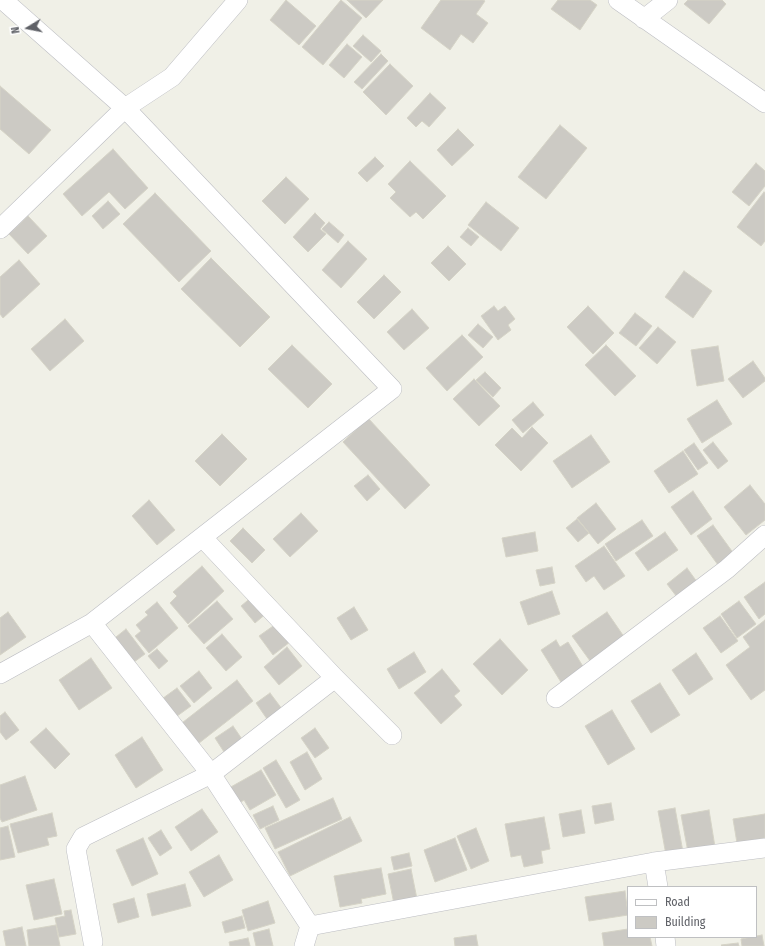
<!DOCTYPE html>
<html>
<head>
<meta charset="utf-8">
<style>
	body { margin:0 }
	#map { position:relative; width:765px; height:946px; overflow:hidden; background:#f0f0e7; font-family:"Fira Sans Condensed",sans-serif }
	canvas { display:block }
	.legend { position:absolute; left:627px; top:886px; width:130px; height:52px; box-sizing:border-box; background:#fff; border:1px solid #bfc0c2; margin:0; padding:5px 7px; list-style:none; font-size:12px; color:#5f6167 }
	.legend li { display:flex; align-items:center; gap:8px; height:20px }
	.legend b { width:20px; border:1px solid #bfc0c2 }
	.north { position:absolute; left:8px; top:8px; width:40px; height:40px; -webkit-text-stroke:3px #fff; paint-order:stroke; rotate:260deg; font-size:11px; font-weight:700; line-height:16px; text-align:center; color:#5f6167 }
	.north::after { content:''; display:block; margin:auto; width:14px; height:18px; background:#5f6167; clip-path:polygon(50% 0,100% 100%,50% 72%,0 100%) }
</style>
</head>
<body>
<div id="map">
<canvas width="765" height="946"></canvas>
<ul class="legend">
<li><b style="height:5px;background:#fff"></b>Road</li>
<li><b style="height:11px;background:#cccac4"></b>Building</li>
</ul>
<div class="north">N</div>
</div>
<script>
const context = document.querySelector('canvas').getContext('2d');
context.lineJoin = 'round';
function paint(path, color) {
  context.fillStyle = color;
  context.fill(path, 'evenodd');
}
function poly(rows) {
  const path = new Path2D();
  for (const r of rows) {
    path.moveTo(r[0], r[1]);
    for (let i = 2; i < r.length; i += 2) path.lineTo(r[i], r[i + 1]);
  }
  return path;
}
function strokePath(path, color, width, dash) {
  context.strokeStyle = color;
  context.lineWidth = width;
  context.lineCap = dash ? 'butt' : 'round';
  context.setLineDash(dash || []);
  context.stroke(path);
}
const building = poly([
	[286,0,316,26,299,45,270,20,286,0],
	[341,0,362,18,323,65,302,47,341,0],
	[347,0,383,0,366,18,347,0],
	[441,0,483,0,485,1,476,14,488,23,473,43,461,34,450,50,421,28,441,0],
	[558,0,590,0,597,5,580,30,551,9,558,0],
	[688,0,722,0,726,4,709,24,684,4,688,0],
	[363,35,381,51,371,62,353,46,363,35],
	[347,44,362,57,344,78,329,65,347,44],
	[381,54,388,61,362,89,354,82,381,54],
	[390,64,413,86,386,115,363,92,390,64],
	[0,86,51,130,29,154,0,129,0,86],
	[430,93,446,108,429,127,422,121,416,127,407,118,430,93],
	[560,125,587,148,546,199,518,177,560,125],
	[458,129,474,145,452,166,437,150,458,129],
	[113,149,148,188,125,209,109,192,82,216,63,194,113,149],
	[375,157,384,166,367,182,358,173,375,157],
	[410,161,446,196,423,219,416,212,410,217,390,198,396,192,388,184,410,161],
	[756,163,765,171,765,186,749,206,732,192,756,163],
	[286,177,309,199,285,224,262,201,286,177],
	[764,192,765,193,765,241,761,246,737,227,764,192],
	[155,193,211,251,179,282,123,224,155,193],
	[108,201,120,214,103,229,92,216,108,201],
	[486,202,519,228,501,251,468,225,486,202],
	[315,213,325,223,320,229,326,234,308,252,293,237,315,213],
	[28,216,47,236,28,254,9,234,28,216],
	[329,222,344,235,338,243,322,229,329,222],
	[468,228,479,237,471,246,460,237,468,228],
	[348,241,367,259,341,288,322,270,348,241],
	[448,246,466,264,449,281,431,263,448,246],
	[211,258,270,317,240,347,181,289,211,258],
	[19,260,40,284,3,318,0,314,0,277,19,260],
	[684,271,712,291,693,318,665,297,684,271],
	[384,275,401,292,374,319,357,302,384,275],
	[494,306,498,311,505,306,515,319,508,325,511,330,498,340,481,316,494,306],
	[588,306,614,333,593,354,567,327,588,306],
	[412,309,429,328,404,350,387,332,412,309],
	[635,313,652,326,636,346,619,333,635,313],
	[65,319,84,341,50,371,31,349,65,319],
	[478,324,493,337,483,348,468,335,478,324],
	[658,327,676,342,657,364,639,348,658,327],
	[462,335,483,357,447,391,426,368,462,335],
	[292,345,332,384,308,408,268,369,292,345],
	[606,345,636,376,615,396,585,365,606,345],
	[718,346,724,381,697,386,691,350,718,346],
	[753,361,765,378,765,381,743,398,728,379,753,361],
	[485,372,501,388,493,397,476,380,485,372],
	[474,379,500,406,479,426,453,399,474,379],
	[717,400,732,424,702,443,687,419,717,400],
	[533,402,544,415,523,433,512,420,533,402],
	[368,418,430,485,405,509,343,442,368,418],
	[532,427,548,443,521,471,495,445,512,428,522,438,532,427],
	[222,434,247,459,220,486,195,461,222,434],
	[591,435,610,462,572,488,553,461,591,435],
	[713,442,728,461,718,469,703,450,713,442],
	[694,443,708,463,698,470,684,450,694,443],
	[683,451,698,474,669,493,654,471,683,451],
	[368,475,380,489,367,501,354,486,368,475],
	[750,485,765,504,765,520,746,535,724,507,750,485],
	[693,491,712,519,691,535,671,507,693,491],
	[149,500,175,530,157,545,132,516,149,500],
	[596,503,616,529,598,544,577,518,596,503],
	[301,513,318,531,290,557,273,539,301,513],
	[577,519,589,533,578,542,566,528,577,519],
	[642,520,653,536,616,561,605,544,642,520],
	[713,525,734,554,718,565,697,536,713,525],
	[243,528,265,550,252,563,230,541,243,528],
	[535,532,538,551,506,557,502,538,535,532],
	[665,532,678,550,648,571,635,553,665,532],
	[604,546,625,576,604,590,594,576,586,582,575,566,604,546],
	[202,566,224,591,188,624,170,603,177,596,173,592,202,566],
	[552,567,555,583,540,586,536,570,552,567],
	[687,568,700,586,680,601,667,584,687,568],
	[765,582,765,614,759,619,744,597,765,582],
	[552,591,560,614,528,625,520,602,552,591],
	[253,596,267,613,255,623,241,606,253,596],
	[217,601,233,619,204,644,188,626,217,601],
	[739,601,756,624,737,638,721,614,739,601],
	[157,602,178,628,149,653,135,636,141,631,136,625,148,615,145,612,157,602],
	[354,607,368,630,351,640,337,618,354,607],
	[8,612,26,637,0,655,0,618,8,612],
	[607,612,627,641,593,665,572,636,607,612],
	[720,616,738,641,721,653,703,628,720,616],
	[765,620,765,690,751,700,726,665,750,647,743,637,765,620],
	[276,624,290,642,273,655,259,636,276,624],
	[126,629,145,654,130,665,111,641,126,629],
	[222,634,242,657,226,671,206,648,222,634],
	[500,639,528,670,502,695,473,664,500,639],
	[556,640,560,647,568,642,587,673,564,687,541,650,556,640],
	[287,647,302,666,279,685,264,667,287,647],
	[157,649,168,661,159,669,148,656,157,649],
	[414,652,426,672,399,689,387,669,414,652],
	[696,653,713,679,689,695,672,670,696,653],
	[91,658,112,688,79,710,59,680,91,658],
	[442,669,460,691,454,696,462,705,441,724,414,693,442,669],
	[199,671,212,688,194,703,180,686,199,671],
	[237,680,253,701,194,747,178,726,237,680],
	[660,683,680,715,651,733,631,701,660,683],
	[177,688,191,706,173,719,159,701,177,688],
	[270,693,282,709,267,719,256,703,270,693],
	[612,710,635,749,608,765,585,726,612,710],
	[5,712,19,730,6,740,0,732,0,716,5,712],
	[233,726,244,742,226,755,215,738,233,726],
	[46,728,70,754,55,769,30,742,46,728],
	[315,728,329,748,315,758,301,738,315,728],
	[142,737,163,770,136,788,115,755,142,737],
	[307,752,322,779,305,790,290,762,307,752],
	[276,760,300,800,286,808,263,768,276,760],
	[261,770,276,795,250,810,244,800,238,804,229,788,261,770],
	[25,776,37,810,2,822,0,818,0,785,25,776],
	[333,798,342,819,275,849,265,828,333,798],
	[611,803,614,820,595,824,592,806,611,803],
	[273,806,279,820,260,829,253,815,273,806],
	[675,808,683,852,666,855,658,811,675,808],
	[202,809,218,832,191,851,175,827,202,809],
	[581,810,585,833,563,837,559,814,581,810],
	[709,810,715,847,688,852,681,815,709,810],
	[52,813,57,836,47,838,49,845,18,853,10,824,52,813],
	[765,814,765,838,737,843,733,819,765,814],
	[350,817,362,841,290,876,278,852,350,817],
	[544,817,550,849,541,851,543,863,524,867,521,855,511,857,505,824,544,817],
	[8,826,15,857,0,860,0,828,8,826],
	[476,828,489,861,471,869,457,836,476,828],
	[161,830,172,848,160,856,148,838,161,830],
	[143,838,158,874,132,886,116,850,143,838],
	[455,838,467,870,435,882,424,850,455,838],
	[409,853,412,866,394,870,391,857,409,853],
	[219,855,233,880,204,897,189,872,219,855],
	[381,868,386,894,361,899,362,903,340,907,334,876,381,868],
	[411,869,417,899,394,904,388,874,411,869],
	[54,879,62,914,34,920,26,885,54,879],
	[185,884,191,906,152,916,147,894,185,884],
	[625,891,628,915,589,921,585,897,625,891],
	[134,898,139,917,118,923,113,904,134,898],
	[268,901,275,923,248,931,242,910,268,901],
	[71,910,76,934,59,937,55,918,65,916,64,911,71,910],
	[242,916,245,928,225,933,222,922,242,916],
	[56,925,60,946,29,946,27,930,56,925],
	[22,927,26,946,6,946,3,931,22,927],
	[269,929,273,946,256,946,253,933,269,929],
	[628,929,628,937,650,937,652,946,604,946,602,933,628,929],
	[476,935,478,946,455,946,454,938,476,935],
	[762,935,764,946,742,946,741,939,762,935],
	[248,938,250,946,230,946,229,942,248,938],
	[738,943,739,946,722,946,721,945,738,943]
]);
const minor = poly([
	[3,0,125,108,172,77,238,0],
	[618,0,765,103],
	[644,19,668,0],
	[0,229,125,108,392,389,92,623,0,674],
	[203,538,335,678,392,735],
	[92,623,211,774,310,926],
	[556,698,727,569,765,535],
	[654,862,658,887],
	[665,937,666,946],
	[93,942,76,849,83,837,211,774,335,678],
	[304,946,310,926,654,862,765,848]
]);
paint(building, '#cccac4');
strokePath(building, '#d5d3c6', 1);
strokePath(minor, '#bcbdc2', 20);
strokePath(minor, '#fff', 19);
</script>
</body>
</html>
